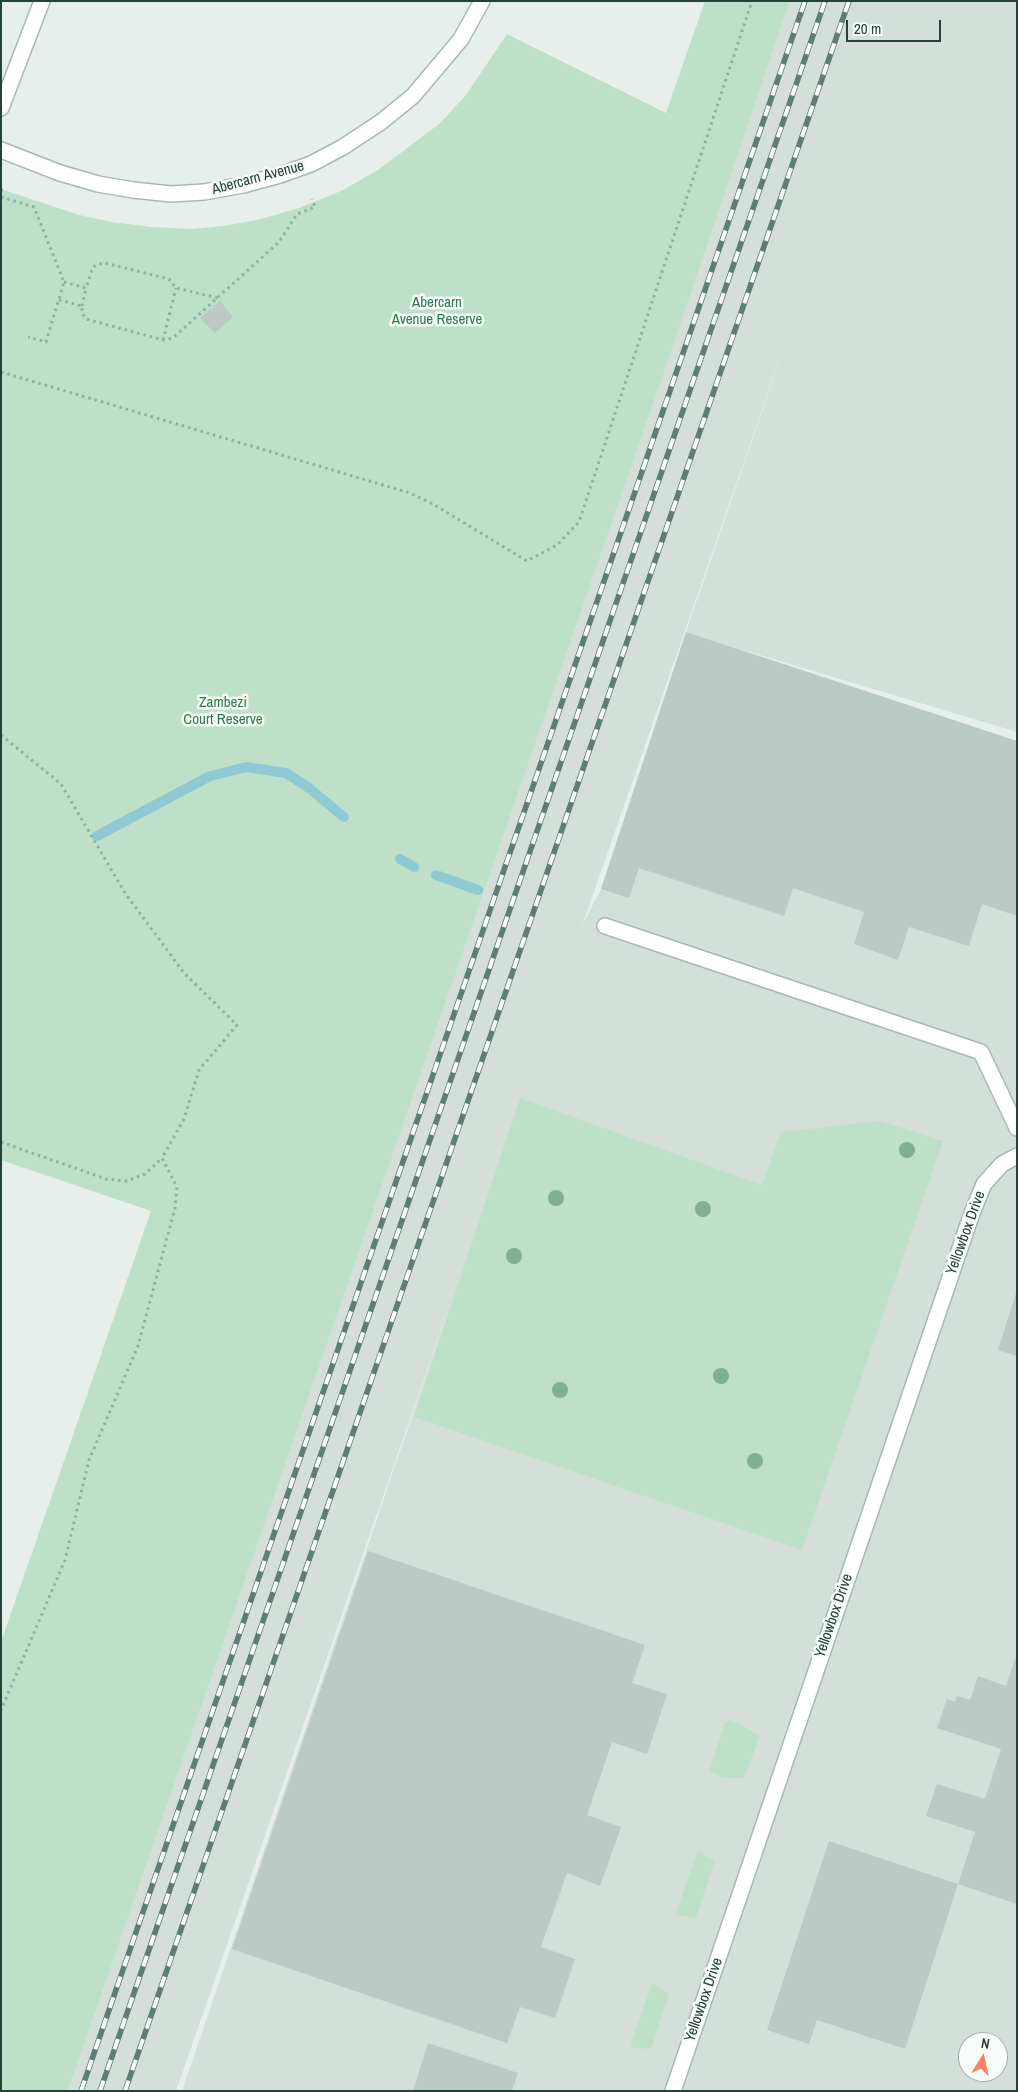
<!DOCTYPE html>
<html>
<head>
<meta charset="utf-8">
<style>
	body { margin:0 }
	#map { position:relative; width:1018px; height:2092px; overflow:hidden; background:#e6efeb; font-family:"Archivo Narrow",sans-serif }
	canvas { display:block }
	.frame { position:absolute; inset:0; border:2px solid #24423a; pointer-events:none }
	.north { position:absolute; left:958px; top:2032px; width:50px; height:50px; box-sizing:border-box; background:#f7fbf9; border:1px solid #a3b1ad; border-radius:50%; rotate:10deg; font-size:14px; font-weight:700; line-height:20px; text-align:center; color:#24423a }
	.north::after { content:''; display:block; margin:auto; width:18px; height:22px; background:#f4845f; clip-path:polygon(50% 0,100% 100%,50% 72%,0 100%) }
	.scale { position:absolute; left:846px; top:20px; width:95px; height:22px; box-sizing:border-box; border:2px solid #24423a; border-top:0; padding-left:6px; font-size:15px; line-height:18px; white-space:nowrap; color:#24423a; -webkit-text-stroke:4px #f7fbf9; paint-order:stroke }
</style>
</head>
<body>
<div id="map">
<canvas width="1018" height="2092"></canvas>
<div class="frame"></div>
<div class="north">N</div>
<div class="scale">20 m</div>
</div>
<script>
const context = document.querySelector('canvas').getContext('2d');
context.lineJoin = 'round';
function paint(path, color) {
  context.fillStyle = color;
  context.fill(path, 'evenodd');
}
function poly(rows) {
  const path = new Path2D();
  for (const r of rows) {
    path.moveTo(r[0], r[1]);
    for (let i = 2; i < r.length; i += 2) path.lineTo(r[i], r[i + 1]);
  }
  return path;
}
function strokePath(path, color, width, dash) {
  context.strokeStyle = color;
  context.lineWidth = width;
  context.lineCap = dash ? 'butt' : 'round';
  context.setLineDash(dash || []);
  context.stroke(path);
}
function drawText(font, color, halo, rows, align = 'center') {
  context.font = font + ' "Archivo Narrow",sans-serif';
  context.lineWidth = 5;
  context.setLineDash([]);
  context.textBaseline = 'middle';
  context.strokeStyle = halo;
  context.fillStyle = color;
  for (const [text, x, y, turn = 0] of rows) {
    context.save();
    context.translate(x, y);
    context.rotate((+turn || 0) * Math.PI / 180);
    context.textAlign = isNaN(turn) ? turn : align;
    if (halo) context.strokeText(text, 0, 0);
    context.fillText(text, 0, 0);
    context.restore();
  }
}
const built = poly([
	[790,1,1017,1,1017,732,720,643,1017,741,1017,2091,182,2091,455,1290,176,2091,68,2091,674,344],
	[807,281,686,632,601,889,582,926],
	[968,2042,998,2042,998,2072,968,2072]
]);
const green = poly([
	[705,1,790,1,674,344,68,2091,1,2091,1,1642,151,1211,1,1160,1,189,79,215,112,222,152,227,191,229,223,226,257,220,299,208,341,191,378,170,439,124,466,95,507,34,666,113],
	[520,1098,762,1185,781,1132,880,1121,943,1141,802,1550,414,1417],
	[730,1720,742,1725,760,1736,744,1778,724,1778,709,1771,725,1722],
	[698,1851,715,1861,696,1918,675,1915],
	[652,1983,669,1994,651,2049,634,2048,630,2046]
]);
const stream = poly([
	[97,836,210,776,246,767,286,773,309,788,344,817],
	[400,859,414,867],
	[436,875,478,890]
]);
const building = poly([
	[220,301,233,317,215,333,200,318],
	[686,632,1017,741,1017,916,982,904,969,946,909,927,898,960,854,944,864,912,793,888,784,916,639,868,629,898,601,889],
	[1016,1293,1017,1294,1017,1356,998,1350],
	[368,1551,645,1645,632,1683,667,1694,647,1754,612,1742,587,1815,621,1827,600,1886,567,1873,541,1947,575,1959,555,2018,520,2007,507,2043,232,1949],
	[1017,1654,1017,1904,958,1884,905,2049,817,2020,809,2044,767,2030,829,1841,958,1884,975,1832,926,1816,937,1784,985,1799,1001,1749,937,1728,947,1699,955,1702,957,1696,970,1700,978,1676,1006,1686],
	[428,2043,518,2073,512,2091,413,2091]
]);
const path = poly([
	[1,191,3,187],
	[1,197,34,207,64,282,46,342,28,337],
	[64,282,86,288,93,267,98,264,105,263,169,279,176,288,218,298],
	[59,300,82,306,82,313,86,319,163,340,169,339,174,337,279,242,297,214,315,207,312,199],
	[82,306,86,288],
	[163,340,176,288],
	[1,372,410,493,433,504,527,561,557,545,579,522,752,1],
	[1,735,61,784,125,893,184,973,237,1025,199,1070,184,1119,162,1158,177,1187,175,1208,138,1346,89,1460,65,1560,1,1710],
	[1,1142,106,1179,127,1181,145,1174,162,1158]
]);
const lane = poly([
	[605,926,981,1052,1017,1128]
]);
const street = poly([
	[1,108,42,1],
	[1,150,60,173,98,184,133,190,171,194,204,192,243,185,280,175,311,164,343,147,381,122,413,96,461,39,482,1],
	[673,2091,972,1213,984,1184,1002,1164,1017,1156]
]);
const rail = poly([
	[81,2091,805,1],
	[100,2091,825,1],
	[125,2091,849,1]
]);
const trees = [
	[907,1150],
	[556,1198],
	[703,1209],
	[514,1256],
	[721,1376],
	[560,1390],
	[755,1461]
];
const streetNames = [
	["Abercarn Avenue",258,178,-15],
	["Yellowbox Drive",966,1233,-70],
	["Yellowbox Drive",834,1616,-71],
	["Yellowbox Drive",704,2000,-71]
];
const parkNames = [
	["Abercarn",437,303],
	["Avenue Reserve",437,320],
	["Zambezi",223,703],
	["Court Reserve",223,720]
];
paint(built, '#d4dfda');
paint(green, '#bfe0c8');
strokePath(stream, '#8ec9d4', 10);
paint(building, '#bbcac4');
strokePath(lane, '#a8b8b2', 18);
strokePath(street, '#a8b8b2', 18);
strokePath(path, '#86b3a5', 3, [2.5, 4]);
strokePath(lane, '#fff', 15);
strokePath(street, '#fff', 15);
strokePath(rail, '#5f7d75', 5.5);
strokePath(rail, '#f7fbf9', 4, [11]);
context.fillStyle = '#80af93';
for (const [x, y] of trees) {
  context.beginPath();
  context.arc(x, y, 8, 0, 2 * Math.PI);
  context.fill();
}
drawText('15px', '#24423a', '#f7fbf9', streetNames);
drawText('15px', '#2d7a4b', '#f7fbf9', parkNames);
</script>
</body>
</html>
